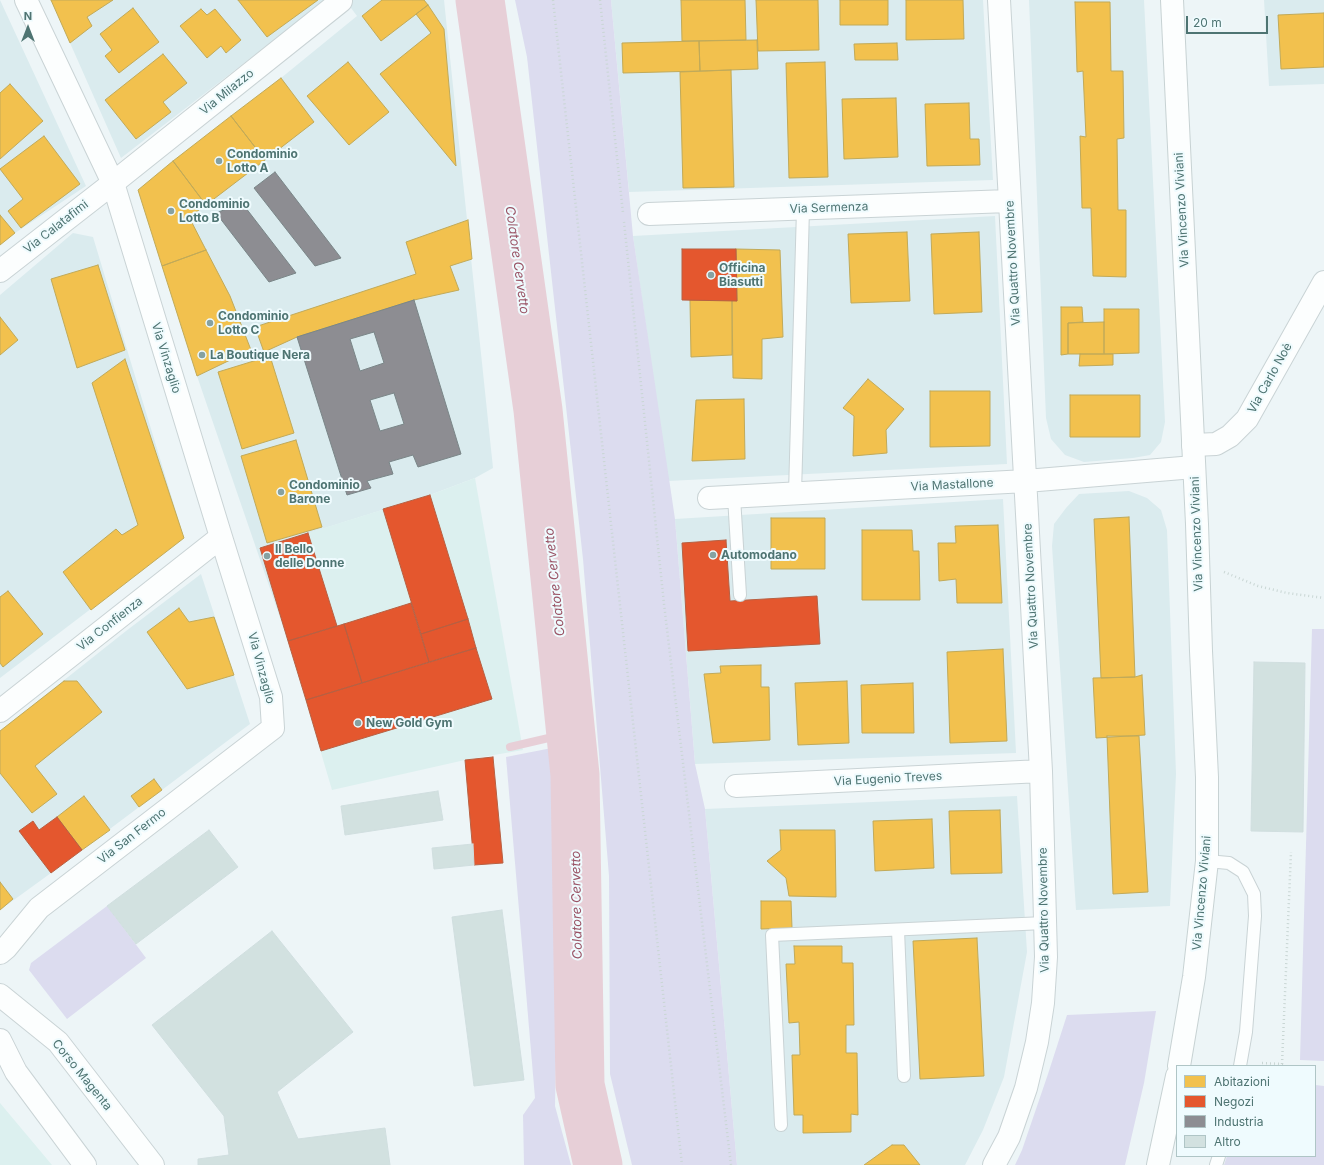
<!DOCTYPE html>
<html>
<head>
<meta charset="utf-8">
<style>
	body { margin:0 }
	#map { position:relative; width:1324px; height:1165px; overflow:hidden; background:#edf5f7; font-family:Inter,sans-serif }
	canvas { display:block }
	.legend { position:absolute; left:1176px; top:1065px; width:140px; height:92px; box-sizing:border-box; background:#effbfe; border:1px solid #afc5c6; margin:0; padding:5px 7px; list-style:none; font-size:12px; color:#4e7472 }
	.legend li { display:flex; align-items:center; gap:8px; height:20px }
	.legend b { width:20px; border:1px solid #afc5c6 }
	.north { position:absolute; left:8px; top:8px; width:40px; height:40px; -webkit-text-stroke:3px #effbfe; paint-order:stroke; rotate:0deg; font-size:11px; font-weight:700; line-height:16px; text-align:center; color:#4e7472 }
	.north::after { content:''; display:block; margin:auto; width:14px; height:18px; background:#4e7472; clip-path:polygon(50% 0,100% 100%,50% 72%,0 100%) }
	.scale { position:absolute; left:1186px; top:16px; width:82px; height:18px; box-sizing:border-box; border:2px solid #4e7472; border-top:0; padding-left:5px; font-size:12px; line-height:14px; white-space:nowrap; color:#4e7472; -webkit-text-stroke:3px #effbfe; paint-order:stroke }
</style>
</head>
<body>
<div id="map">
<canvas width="1324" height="1165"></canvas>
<ul class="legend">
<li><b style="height:11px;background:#f2c14e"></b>Abitazioni</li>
<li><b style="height:11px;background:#e4572e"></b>Negozi</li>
<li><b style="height:11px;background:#8d8d92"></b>Industria</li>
<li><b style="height:11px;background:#d2e1e0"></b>Altro</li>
</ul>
<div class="north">N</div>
<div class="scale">20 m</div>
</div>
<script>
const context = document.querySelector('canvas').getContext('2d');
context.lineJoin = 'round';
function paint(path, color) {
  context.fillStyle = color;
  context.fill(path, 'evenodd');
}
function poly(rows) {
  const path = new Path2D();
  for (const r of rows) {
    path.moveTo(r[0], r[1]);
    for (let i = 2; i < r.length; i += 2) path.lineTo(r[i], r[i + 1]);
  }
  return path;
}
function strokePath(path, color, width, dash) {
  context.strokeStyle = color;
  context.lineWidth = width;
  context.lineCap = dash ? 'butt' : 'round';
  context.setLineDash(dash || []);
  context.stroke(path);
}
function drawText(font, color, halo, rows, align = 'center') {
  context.font = font + ' Inter,sans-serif';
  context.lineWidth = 4;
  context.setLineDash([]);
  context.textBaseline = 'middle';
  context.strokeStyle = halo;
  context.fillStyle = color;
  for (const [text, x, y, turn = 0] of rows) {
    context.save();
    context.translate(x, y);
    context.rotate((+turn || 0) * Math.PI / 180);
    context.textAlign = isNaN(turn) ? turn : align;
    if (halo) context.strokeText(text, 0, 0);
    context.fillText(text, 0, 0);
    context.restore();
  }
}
const residential = poly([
	[0,0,86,186,15,233,0,245],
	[51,0,326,0,121,158],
	[345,0,444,0,493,468,475,478,430,495,309,533,337,626,288,641,197,376,138,190,173,161,281,78,357,16],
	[611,0,983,0,993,180,629,192],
	[1029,0,1144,0,1165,422,1161,442,1150,455,1133,458,1084,462,1065,455,1051,439,1046,418],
	[1264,0,1324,0,1324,84,1269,86],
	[995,216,1007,464,668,481,633,236],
	[73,233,93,237,184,538,0,678,0,295],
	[1129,491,1147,498,1161,510,1167,530,1176,774,1170,906,1076,910,1052,546,1054,524,1066,508,1079,494],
	[1003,499,1016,753,695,764,675,519],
	[201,574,250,724,51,873,0,910,0,731,126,631],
	[1017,796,1027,952,1004,1077,983,1130,965,1165,737,1165,705,809]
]);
const commercial = poly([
	[475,478,523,750,465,760,332,790,288,641,337,626,308,533,430,495],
	[0,1103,52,1165,0,1165]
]);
const green = poly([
	[515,0,611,0,633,236,675,519,695,764,705,809,737,1165,632,1165,610,1074,609,876,583,559,527,57],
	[1312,629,1324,629,1324,1061,1300,1060],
	[562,746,555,1106,571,1165,524,1165,523,1115,535,1098,506,757],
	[107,906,146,958,67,1019,29,970,31,963],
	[1156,1011,1144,1083,1125,1165,1015,1165,1022,1150,1048,1074,1067,1015],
	[1315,1085,1324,1086,1324,1165,1224,1165,1227,1156,1315,1156]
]);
const homes = poly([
	[51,0,113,0,87,17,92,26,70,43,51,0],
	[238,0,318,0,267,37,238,0],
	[382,0,424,0,428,5,381,41,362,16,382,0],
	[681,0,745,0,746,40,682,41,681,0],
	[756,0,818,0,819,50,758,51,756,0],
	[840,0,888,0,888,25,840,25,840,0],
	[906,0,963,0,964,39,906,40,906,0],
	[1075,2,1110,2,1111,71,1123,71,1124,138,1117,139,1118,210,1126,210,1126,277,1093,276,1091,208,1082,208,1080,136,1086,137,1083,71,1077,72,1075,2],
	[428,5,444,29,456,166,380,74,431,33,416,14,428,5],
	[133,8,159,42,119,73,105,56,112,50,100,34,133,8],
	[201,9,207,15,215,9,241,40,226,53,221,46,207,58,180,26,201,9],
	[1324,13,1324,67,1281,69,1278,15,1324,13],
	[757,40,758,69,700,71,699,41,757,40],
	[699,41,700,71,623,73,622,43,699,41],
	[897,43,898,60,855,60,854,44,897,43],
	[163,54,187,83,163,102,171,112,136,139,105,100,163,54],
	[348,62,389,112,349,145,307,96,348,62],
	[825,62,828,177,789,178,786,63,825,62],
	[731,70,734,187,683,188,680,72,731,70],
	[281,78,314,122,265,160,231,116,281,78],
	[10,84,43,121,0,159,0,93,10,84],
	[896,98,898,157,844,159,842,99,896,98],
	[969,103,970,139,979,139,980,165,927,166,925,104,969,103],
	[231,116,265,160,206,205,173,161,231,116],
	[44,136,80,184,21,228,8,211,23,199,0,169,44,136],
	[173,161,206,205,189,217,206,250,162,266,138,190,173,161],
	[0,215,15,233,0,245,0,215],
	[468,220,472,259,450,266,459,290,414,300,297,337,264,352,255,327,416,274,406,242,468,220],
	[907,232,910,301,851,303,848,234,907,232],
	[979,232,982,312,934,314,931,234,979,232],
	[736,249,780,250,783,337,762,339,762,379,733,378,732,300,737,301,736,249],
	[206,250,230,296,251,350,197,376,162,266,206,250],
	[98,265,125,350,77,368,51,279,98,265],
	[690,300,732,300,732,355,691,357,690,300],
	[1061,307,1082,307,1083,322,1068,323,1068,354,1061,355,1061,307],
	[1104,309,1139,309,1139,353,1104,354,1104,309],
	[0,317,18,340,0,355,0,317],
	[1104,322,1104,354,1068,354,1068,323,1104,322],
	[1080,354,1113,354,1113,365,1079,366,1080,354],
	[270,356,294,433,242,449,218,372,270,356],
	[125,359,184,538,91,610,63,572,116,529,122,535,138,525,92,383,125,359],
	[868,379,904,409,886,430,887,453,853,456,854,416,843,408,868,379],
	[930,391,990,391,990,446,930,447,930,391],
	[1070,395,1140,395,1140,437,1070,437,1070,395],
	[744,399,745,459,692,461,696,400,744,399],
	[296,440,322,527,267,543,241,456,296,440],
	[1129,517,1135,677,1101,678,1094,519,1129,517],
	[771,518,825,518,825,569,771,569,771,518],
	[998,525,1002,603,957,603,956,579,939,581,938,543,956,543,955,526,998,525],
	[862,530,912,530,913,551,919,551,920,600,862,600,862,530],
	[8,591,43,634,3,667,0,663,0,597,8,591],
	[179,608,189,622,214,617,234,675,187,689,147,632,179,608],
	[1003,649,1007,741,950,743,947,652,1003,649],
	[761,665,761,687,769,687,770,740,713,743,704,674,721,673,720,666,761,665],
	[1142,675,1145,735,1096,738,1093,678,1135,677,1142,675],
	[64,681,77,681,102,712,35,766,57,794,32,813,0,773,0,731,64,681],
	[847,681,849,743,798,745,795,683,847,681],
	[913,683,914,733,862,733,861,685,913,683],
	[1107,736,1139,736,1148,892,1113,894,1107,736],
	[154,779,162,790,139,807,131,796,154,779],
	[84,796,110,830,82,850,57,817,84,796],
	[1000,810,1002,873,951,874,949,811,1000,810],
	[932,819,934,868,875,871,873,821,932,819],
	[780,830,835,830,836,897,789,896,786,878,767,861,781,850,780,830],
	[0,882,13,899,0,910,0,882],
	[761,901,791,901,792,928,761,929,761,901],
	[977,938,984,1076,920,1079,913,941,977,938],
	[794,946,842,946,842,963,853,963,854,1025,846,1025,846,1053,857,1053,858,1115,851,1114,851,1132,803,1133,803,1115,794,1115,792,1055,800,1055,799,1022,789,1023,786,964,795,964,794,946],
	[892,1145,904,1145,920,1165,864,1165,892,1145]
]);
const shops = poly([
	[682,249,736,249,737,301,682,300,682,249],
	[430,495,468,619,421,634,383,509,430,495],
	[308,533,337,626,288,641,260,548,308,533],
	[726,540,730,601,817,596,820,644,688,651,682,543,726,540],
	[411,603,429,662,362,683,344,624,411,603],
	[468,619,476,648,429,662,421,634,468,619],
	[344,624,362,683,306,700,288,641,344,624],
	[476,648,492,699,321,751,306,700,476,648],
	[493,757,503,863,474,865,465,760,493,757],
	[57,817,82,850,51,873,19,831,33,821,39,830,57,817]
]);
const industry = poly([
	[275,172,341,258,315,266,254,188,275,172],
	[242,203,296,273,269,282,216,213,242,203],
	[414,300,461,454,418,467,413,455,389,462,393,474,367,481,371,488,347,495,297,337,414,300],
	[374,332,384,363,360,371,350,339,374,332],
	[394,393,404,424,380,431,370,400,394,393]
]);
const stream = poly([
	[510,747,570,733]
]);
const river = poly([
	[480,0,538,410,575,775,580,1085,598,1165]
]);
const building = poly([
	[1254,662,1305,663,1303,832,1251,831,1254,662],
	[438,791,443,820,345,835,341,806,438,791],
	[209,830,238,867,136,944,107,906,209,830],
	[473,844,474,865,434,869,432,848,473,844],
	[502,910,524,1080,474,1086,452,917,502,910],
	[272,931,353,1032,277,1092,298,1139,385,1128,390,1165,198,1165,198,1159,229,1155,224,1116,152,1025,272,931]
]);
const path = poly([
	[553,0,682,1165],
	[600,0,623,213],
	[624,222,664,604,731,1165],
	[1224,572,1258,586,1287,593,1324,598],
	[1262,1063,1282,1064,1291,852]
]);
const service = poly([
	[795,493,803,209],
	[734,497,740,595],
	[1207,861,1229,863,1243,872,1254,894,1255,916,1246,1032,1240,1066],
	[898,930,904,1076],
	[781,1125,772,935,1045,923],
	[1216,1165,1219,1156]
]);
const minor = poly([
	[649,214,1009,201],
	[0,271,113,183,341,1,340,0],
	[1193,445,1216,444,1230,436,1247,419,1324,282],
	[709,498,1026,481,1194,467],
	[0,711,221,537],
	[736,786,1041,771],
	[0,953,6,948,39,908,273,728,271,697,221,537,113,183,26,0],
	[0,995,58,1042,153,1165],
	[0,1040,16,1072,85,1165],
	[994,1165,1009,1137,1026,1088,1037,1042,1043,1003,1046,957,1041,771,999,0]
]);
const secondary = poly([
	[1172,0,1197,524,1201,651,1207,777,1207,861,1194,977,1179,1066],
	[1158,1165,1177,1076]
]);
const markers = [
	[219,161,4,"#86a1a1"],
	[171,211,4,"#86a1a1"],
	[711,275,4,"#86a1a1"],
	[210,323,4,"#86a1a1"],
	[202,355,4,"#86a1a1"],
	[281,492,4,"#86a1a1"],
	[713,555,4,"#86a1a1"],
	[267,556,4,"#86a1a1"],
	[358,723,4,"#86a1a1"]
];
const streetNames = [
	["Via Milazzo",227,92,-39],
	["Via Sermenza",829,208,-2],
	["Via Vincenzo Viviani",1182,210,-93],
	["Via Calatafimi",56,227,-38],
	["Via Quattro Novembre",1013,263,-93],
	["Via Vinzaglio",166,358,73],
	["Via Carlo Noè",1270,378,-61],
	["Via Mastallone",952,485,-3],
	["Via Vincenzo Viviani",1197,534,-92],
	["Via Quattro Novembre",1031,586,-93],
	["Via Confienza",110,624,-38],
	["Via Vinzaglio",261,668,75],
	["Via Eugenio Treves",888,779,-3],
	["Via San Fermo",132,836,-38],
	["Via Vincenzo Viviani",1202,893,-85],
	["Via Quattro Novembre",1044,910,-91],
	["Corso Magenta",82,1075,51]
];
const poiNames = [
	["Condominio",227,154],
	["Lotto A",227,168],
	["Condominio",179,204],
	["Lotto B",179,218],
	["Officina",719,268],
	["Biasutti",719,282],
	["Condominio",218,316],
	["Lotto C",218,330],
	["La Boutique Nera",210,355],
	["Condominio",289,485],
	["Barone",289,499],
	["Il Bello",275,549],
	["delle Donne",275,563],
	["Automodano",721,555],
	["New Gold Gym",366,723]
];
const waterNames = [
	["Colatore Cervetto",517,260,82],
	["Colatore Cervetto",555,582,-96],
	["Colatore Cervetto",577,905,-91]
];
paint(residential, '#daebee');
paint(commercial, '#dcf0ef');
paint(green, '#dcdcef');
paint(homes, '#f2c14e');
strokePath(homes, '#c1aa59', 1);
paint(shops, '#e4572e');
strokePath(shops, '#b76042', 1);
paint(industry, '#8d8d92');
strokePath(industry, '#7a8688', 1);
strokePath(stream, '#e7cfd7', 8);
strokePath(river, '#e7cfd7', 49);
paint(building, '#d2e1e0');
strokePath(building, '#d0dedf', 1);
strokePath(service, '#c9d3d5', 14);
strokePath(minor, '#c9d3d5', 24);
strokePath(secondary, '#c7d2d3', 24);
strokePath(path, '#c9d6d4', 2.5, [1, 3]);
strokePath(service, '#fcfefe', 12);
strokePath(minor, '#fcfefe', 22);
strokePath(secondary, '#fcfefe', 22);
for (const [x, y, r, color] of markers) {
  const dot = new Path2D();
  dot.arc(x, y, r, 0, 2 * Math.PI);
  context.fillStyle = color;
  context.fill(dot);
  strokePath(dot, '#effbfe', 1.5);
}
drawText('12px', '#4e7472', '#effbfe', streetNames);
drawText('bold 12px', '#4e7472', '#effbfe', poiNames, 'left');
drawText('italic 13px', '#9a5365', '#effbfe', waterNames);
</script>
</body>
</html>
